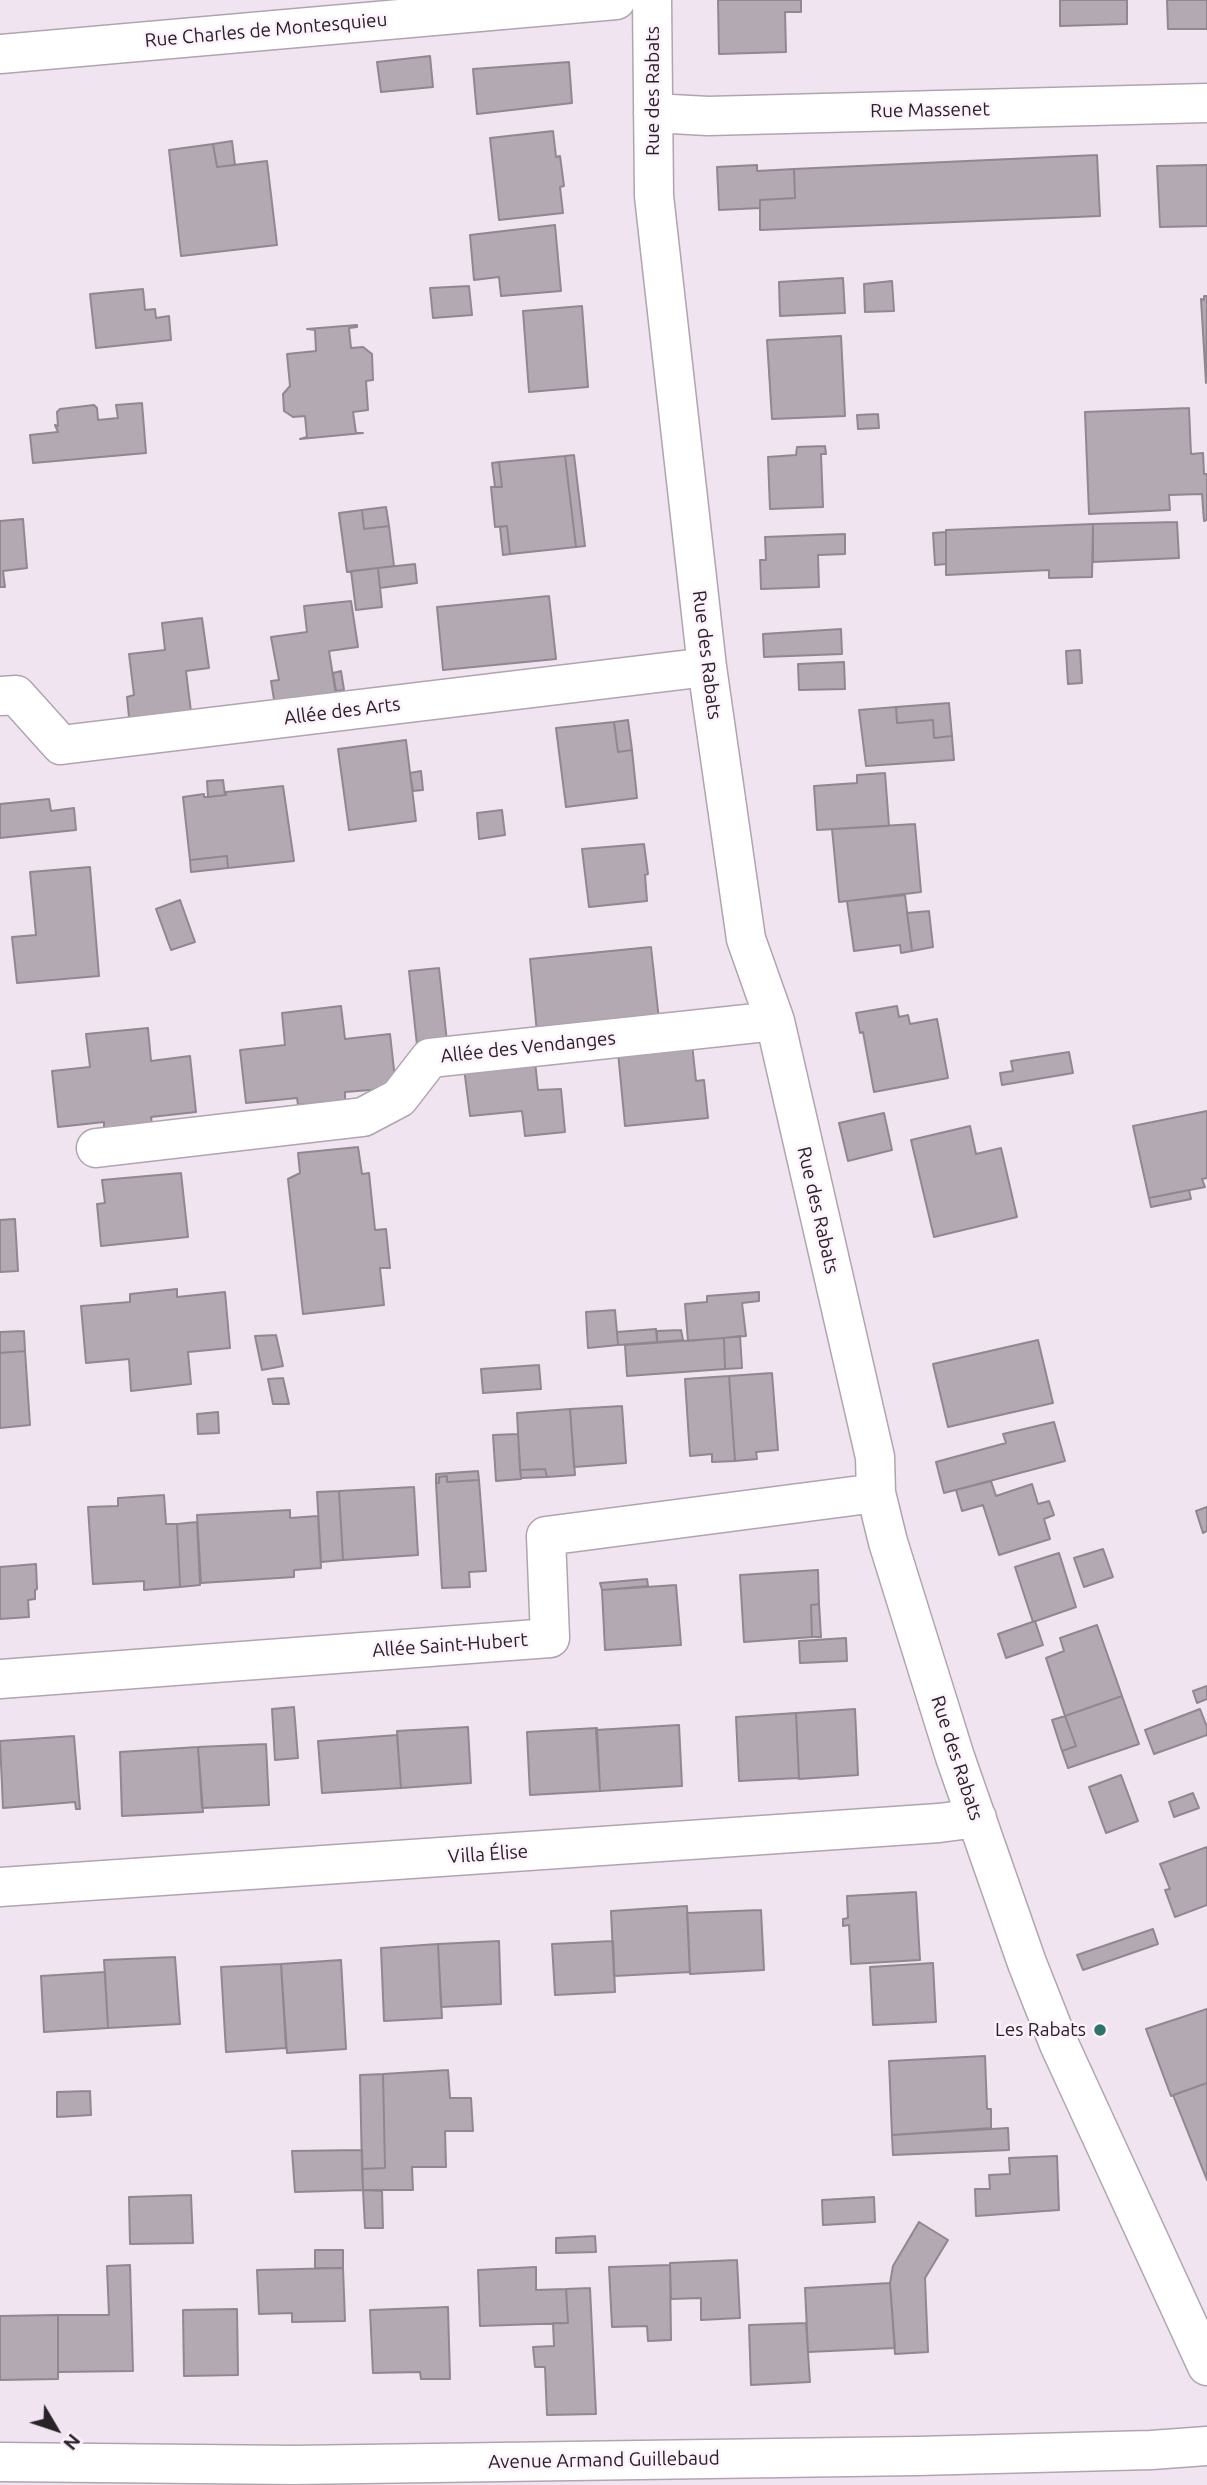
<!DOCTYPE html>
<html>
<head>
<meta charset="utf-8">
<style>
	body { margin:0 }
	#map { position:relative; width:1207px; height:2485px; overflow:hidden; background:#efe4ef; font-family:Ubuntu,sans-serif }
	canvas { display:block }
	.north { position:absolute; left:21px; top:2394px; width:70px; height:70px; -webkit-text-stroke:5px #fdf1fc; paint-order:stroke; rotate:129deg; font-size:19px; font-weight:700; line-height:28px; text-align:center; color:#272327 }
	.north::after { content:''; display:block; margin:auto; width:24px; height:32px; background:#272327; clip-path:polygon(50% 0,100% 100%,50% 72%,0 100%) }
</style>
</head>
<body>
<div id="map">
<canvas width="1207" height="2485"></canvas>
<div class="north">N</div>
</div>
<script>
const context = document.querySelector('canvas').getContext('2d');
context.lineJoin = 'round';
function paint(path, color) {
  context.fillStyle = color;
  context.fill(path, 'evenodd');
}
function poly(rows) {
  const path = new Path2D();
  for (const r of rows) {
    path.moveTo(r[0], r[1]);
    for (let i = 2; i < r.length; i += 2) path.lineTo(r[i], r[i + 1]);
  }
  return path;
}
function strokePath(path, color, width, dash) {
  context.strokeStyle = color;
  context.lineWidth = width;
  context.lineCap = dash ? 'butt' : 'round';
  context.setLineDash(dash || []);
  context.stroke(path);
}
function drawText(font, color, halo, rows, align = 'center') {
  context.font = font + ' Ubuntu,sans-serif';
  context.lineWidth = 5;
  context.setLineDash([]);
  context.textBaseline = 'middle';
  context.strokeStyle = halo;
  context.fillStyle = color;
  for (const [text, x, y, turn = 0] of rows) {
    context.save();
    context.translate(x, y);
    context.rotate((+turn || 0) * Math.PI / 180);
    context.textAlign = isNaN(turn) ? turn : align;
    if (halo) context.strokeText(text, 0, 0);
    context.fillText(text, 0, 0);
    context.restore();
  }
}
const building = poly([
	[718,0,801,0,801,12,785,12,786,52,719,54,718,0],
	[1060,0,1127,0,1127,24,1060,26,1060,0],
	[1167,0,1207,0,1207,29,1168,29,1167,0],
	[430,56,433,87,381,92,377,62,430,56],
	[569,62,572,103,477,114,473,69,569,62],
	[553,131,556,157,560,156,564,186,560,187,563,213,499,220,490,138,553,131],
	[232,141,235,165,217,167,213,144,232,141],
	[213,144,217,167,267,161,277,245,181,256,169,150,213,144],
	[1097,155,1100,216,760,230,760,200,795,198,794,169,1097,155],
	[757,165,757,171,794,169,795,198,760,200,760,208,719,210,717,167,757,165],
	[1207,165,1207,226,1160,227,1157,166,1207,165],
	[555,225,561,291,501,296,499,277,474,280,470,235,555,225],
	[843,278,845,313,780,316,779,282,843,278],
	[892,281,894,311,865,312,864,284,892,281],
	[469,286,472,315,433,318,430,288,469,286],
	[143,289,145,310,155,309,156,318,169,316,171,340,96,348,90,294,143,289],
	[1204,296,1207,296,1206,383,1201,299,1204,300,1204,296],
	[582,306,588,387,529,392,523,311,582,306],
	[357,325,357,327,349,328,351,348,363,347,372,354,373,380,366,381,368,410,353,412,356,433,363,433,300,439,307,437,305,416,293,417,284,411,283,394,290,386,287,354,316,351,315,330,307,329,357,325],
	[841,336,845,416,772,419,767,340,841,336],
	[142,403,146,453,33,463,30,435,58,432,55,425,58,426,57,412,60,409,94,405,97,408,98,420,118,418,116,405,142,403],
	[1189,408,1191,454,1203,453,1204,474,1207,474,1207,520,1204,521,1202,494,1169,495,1170,510,1089,514,1085,412,1189,408],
	[878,414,879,428,858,429,857,415,878,414],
	[825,446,826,454,821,454,823,507,770,509,768,457,796,455,797,447,825,446],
	[574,455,585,546,576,547,565,456,574,455],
	[565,456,576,547,510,554,507,526,495,527,491,487,502,487,499,462,565,456],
	[499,462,502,487,495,487,492,463,499,462],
	[386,507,389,526,364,529,362,510,386,507],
	[362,510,364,529,389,526,394,566,347,572,339,513,362,510],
	[23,519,27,568,3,571,5,587,0,587,0,521,23,519],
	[1177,522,1179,558,1093,562,1093,524,1177,522],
	[1093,524,1092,577,1049,578,1049,570,946,575,946,530,1093,524],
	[507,526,510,554,503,555,500,527,507,526],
	[946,532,946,564,935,565,933,533,946,532],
	[845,534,845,554,818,555,819,587,761,589,760,560,766,560,765,537,845,534],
	[415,564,417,583,380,588,378,568,415,564],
	[378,568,382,607,356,610,351,571,378,568],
	[549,596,556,659,443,670,437,607,549,596],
	[351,601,358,647,329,651,337,701,276,712,271,681,279,680,271,637,307,632,304,606,351,601],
	[202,618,209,668,186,671,192,720,130,727,127,697,134,695,129,654,165,650,162,623,202,618],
	[841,629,842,654,764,657,763,634,841,629],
	[1080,650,1082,683,1068,684,1066,651,1080,650],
	[844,662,845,689,799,690,798,664,844,662],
	[341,671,344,690,336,691,333,673,341,671],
	[949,703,952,736,934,738,933,720,897,723,896,707,949,703],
	[896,707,897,723,933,720,934,738,952,736,954,760,866,766,859,710,896,707],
	[628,720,632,750,618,752,614,722,628,720],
	[614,722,618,752,632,750,637,798,566,807,556,728,614,722],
	[406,740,416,821,349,830,338,749,406,740],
	[421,771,423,790,413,791,410,773,421,771],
	[885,773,889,826,817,830,814,786,857,783,857,775,885,773],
	[223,780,225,795,208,797,207,781,223,780],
	[283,786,294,861,228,868,227,856,190,860,183,797,204,794,204,797,208,797,226,795,226,792,283,786],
	[49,799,51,811,74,808,76,830,0,838,0,804,49,799],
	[502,810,505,835,479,839,477,813,502,810],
	[915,824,921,892,839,902,832,829,915,824],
	[644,844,648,874,645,875,647,901,589,907,582,849,644,844],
	[227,856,228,868,191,872,190,860,227,856],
	[90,867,99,976,17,983,12,937,36,935,30,872,90,867],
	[905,895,912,951,901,953,900,945,854,951,847,901,905,895],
	[180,900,195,942,171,950,156,909,180,900],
	[929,911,933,947,912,951,907,913,929,911],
	[651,947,659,1020,537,1033,530,959,651,947],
	[439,968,447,1042,417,1045,409,971,439,968],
	[341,1006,345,1039,390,1034,396,1088,345,1092,345,1100,298,1105,297,1098,246,1103,240,1050,285,1045,282,1013,341,1006],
	[897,1006,899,1017,908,1015,910,1024,937,1019,948,1078,874,1092,863,1032,860,1033,856,1013,897,1006],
	[148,1028,151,1061,190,1056,196,1112,151,1117,152,1124,104,1130,104,1122,58,1127,52,1071,90,1067,86,1034,148,1028],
	[692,1044,696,1081,704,1080,708,1118,625,1126,618,1052,692,1044],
	[1069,1052,1073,1073,1002,1085,1000,1073,1013,1071,1011,1061,1069,1052],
	[535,1061,538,1090,561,1089,565,1132,525,1136,522,1111,470,1116,464,1068,535,1061],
	[1207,1111,1207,1178,1202,1179,1205,1187,1149,1198,1133,1126,1207,1111],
	[884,1113,892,1150,848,1161,839,1123,884,1113],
	[970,1126,976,1154,1001,1148,1017,1217,934,1237,911,1140,970,1126],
	[358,1147,362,1174,369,1173,375,1230,386,1229,390,1268,380,1268,384,1305,303,1314,288,1179,300,1173,298,1153,358,1147],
	[181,1173,188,1237,101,1246,97,1204,105,1203,102,1180,181,1173],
	[1189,1190,1191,1199,1151,1207,1149,1198,1189,1190],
	[15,1219,18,1271,0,1272,0,1220,15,1219],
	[177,1289,177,1297,225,1292,230,1348,188,1352,191,1384,131,1391,129,1359,86,1363,81,1306,130,1302,130,1294,177,1289],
	[759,1292,759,1301,742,1303,746,1336,688,1341,685,1304,707,1302,707,1296,759,1292],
	[615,1310,618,1345,588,1348,586,1312,615,1310],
	[656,1329,657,1342,618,1345,617,1332,656,1329],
	[681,1330,683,1340,657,1342,657,1331,681,1330],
	[24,1331,25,1351,0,1353,0,1332,24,1331],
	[276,1335,283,1366,262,1370,255,1336,276,1335],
	[740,1336,742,1368,725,1369,724,1338,740,1336],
	[724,1338,725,1369,627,1376,625,1345,724,1338],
	[1038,1340,1053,1403,948,1427,933,1364,1038,1340],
	[25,1351,30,1425,0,1428,0,1353,25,1351],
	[539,1365,541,1389,483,1393,481,1369,539,1365],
	[772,1373,778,1450,756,1452,757,1459,735,1461,729,1376,772,1373],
	[729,1376,735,1461,712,1462,712,1454,690,1456,685,1379,729,1376],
	[283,1378,289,1404,273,1404,268,1379,283,1378],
	[622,1406,626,1463,574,1467,570,1409,622,1406],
	[570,1409,575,1475,547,1477,545,1469,520,1470,517,1413,570,1409],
	[218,1412,219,1433,198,1434,197,1414,218,1412],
	[1054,1422,1065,1461,944,1493,936,1462,1006,1443,1003,1434,1054,1422],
	[518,1434,521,1479,496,1481,493,1435,518,1434],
	[545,1469,547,1477,521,1478,520,1470,545,1469],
	[478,1471,479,1480,447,1482,447,1476,439,1477,439,1483,436,1483,436,1474,478,1471],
	[447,1476,447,1482,479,1480,486,1571,469,1572,470,1587,442,1588,436,1483,439,1483,439,1477,447,1476],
	[991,1481,996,1496,1032,1484,1038,1504,1049,1501,1054,1515,1044,1519,1050,1539,999,1555,983,1505,962,1511,956,1490,991,1481],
	[414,1487,418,1555,343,1560,339,1491,414,1487],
	[339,1491,343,1560,321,1562,317,1492,339,1491],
	[164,1495,166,1524,177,1524,180,1587,144,1590,144,1581,93,1584,88,1507,118,1506,118,1498,164,1495],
	[1207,1507,1207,1531,1203,1533,1196,1511,1207,1507],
	[290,1510,290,1518,318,1516,321,1568,294,1570,294,1577,201,1583,197,1515,290,1510],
	[197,1522,200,1585,180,1587,177,1524,197,1522],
	[1103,1549,1113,1577,1084,1587,1074,1558,1103,1549],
	[1059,1553,1076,1607,1033,1622,1015,1567,1059,1553],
	[36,1564,37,1589,35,1590,35,1599,28,1600,29,1617,0,1619,0,1567,36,1564],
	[818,1570,819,1604,811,1605,812,1637,744,1642,740,1575,818,1570],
	[647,1579,648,1586,602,1590,600,1583,647,1579],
	[676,1585,681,1645,605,1650,602,1590,676,1585],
	[819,1604,821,1637,812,1637,811,1605,819,1604],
	[1035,1621,1043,1645,1006,1658,998,1634,1035,1621],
	[1097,1625,1122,1696,1065,1716,1046,1658,1064,1651,1060,1638,1097,1625],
	[846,1638,847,1661,800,1663,799,1641,846,1638],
	[1207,1686,1207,1699,1197,1703,1193,1691,1207,1686],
	[1122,1696,1139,1744,1068,1768,1062,1751,1076,1746,1065,1716,1122,1696],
	[294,1707,298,1758,275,1760,272,1709,294,1707],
	[855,1709,858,1775,799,1779,796,1713,855,1709],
	[1200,1709,1207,1727,1207,1735,1154,1754,1145,1730,1200,1709],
	[796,1713,799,1778,739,1781,736,1717,796,1713],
	[1065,1716,1076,1746,1062,1751,1052,1720,1065,1716],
	[679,1725,682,1786,600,1791,596,1730,679,1725],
	[468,1727,471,1783,401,1788,397,1731,468,1727],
	[597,1728,600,1791,530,1795,527,1732,597,1728],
	[397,1735,401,1788,322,1793,318,1741,397,1735],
	[74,1736,80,1809,76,1809,75,1802,3,1808,0,1741,74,1736],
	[266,1744,269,1805,202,1808,198,1747,266,1744],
	[198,1747,203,1812,122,1816,120,1752,198,1747],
	[1121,1775,1138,1821,1106,1833,1089,1787,1121,1775],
	[1193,1793,1199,1808,1174,1817,1169,1802,1193,1793],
	[1207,1847,1207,1905,1175,1917,1165,1890,1170,1889,1160,1864,1207,1847],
	[916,1892,920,1960,851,1964,849,1925,843,1926,843,1919,848,1918,847,1896,916,1892],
	[687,1906,690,1972,614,1976,611,1911,687,1906],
	[761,1910,764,1970,690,1974,687,1913,761,1910],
	[1153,1929,1158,1944,1083,1970,1077,1955,1153,1929],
	[499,1941,501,2004,441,2007,438,1944,499,1941],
	[613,1941,615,1992,555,1995,552,1944,613,1941],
	[438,1944,442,2018,384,2021,381,1948,438,1944],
	[175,1957,180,2024,108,2028,104,1960,175,1957],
	[341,1960,346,2049,287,2053,281,1964,341,1960],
	[933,1963,936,2022,873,2025,870,1967,933,1963],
	[281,1964,286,2048,226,2052,221,1967,281,1964],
	[105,1972,108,2028,44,2032,41,1976,105,1972],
	[1207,2009,1207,2083,1171,2096,1146,2029,1207,2009],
	[985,2056,987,2109,991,2109,991,2128,892,2135,889,2061,985,2056],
	[448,2070,450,2098,471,2098,473,2131,445,2131,446,2167,412,2167,413,2190,363,2190,362,2169,385,2168,383,2074,448,2070],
	[383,2074,385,2168,362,2169,360,2075,383,2074],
	[1207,2083,1207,2180,1173,2095,1207,2083],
	[90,2091,91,2115,57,2117,57,2092,90,2091],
	[1008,2128,1009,2150,893,2155,892,2135,1008,2128],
	[362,2150,363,2190,295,2192,292,2151,362,2150],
	[1057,2156,1059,2210,976,2216,975,2189,990,2189,989,2175,1010,2174,1009,2158,1057,2156],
	[363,2190,382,2191,383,2228,365,2228,363,2190],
	[191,2195,193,2243,130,2244,129,2197,191,2195],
	[874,2197,875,2222,823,2225,822,2200,874,2197],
	[919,2222,948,2240,925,2278,928,2352,895,2354,890,2283,893,2266,919,2222],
	[595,2236,596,2252,556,2253,556,2238,595,2236],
	[315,2250,343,2250,343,2268,315,2268,315,2250],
	[737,2260,740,2318,701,2320,701,2298,671,2299,670,2263,737,2260],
	[130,2265,133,2371,58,2372,58,2315,109,2315,107,2266,130,2265],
	[670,2265,671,2340,648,2341,647,2326,612,2327,609,2267,670,2265],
	[536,2267,536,2290,566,2289,568,2323,480,2326,478,2270,536,2267],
	[343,2268,345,2321,292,2322,292,2313,259,2314,257,2270,343,2268],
	[890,2283,895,2348,808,2352,805,2288,890,2283],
	[590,2288,596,2414,547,2415,545,2367,535,2367,533,2347,554,2346,553,2323,568,2323,566,2289,590,2288],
	[448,2307,450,2379,421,2379,420,2372,373,2373,370,2310,448,2307],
	[237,2309,238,2375,184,2376,183,2310,237,2309],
	[58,2315,58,2379,0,2380,0,2316,58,2315],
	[806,2323,810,2382,751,2385,749,2325,806,2323]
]);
const street = poly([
	[652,0,654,196,707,667,746,939,775,1021,875,1457,876,1493,888,1542,955,1757,1027,1963,1059,2044,1207,2366],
	[0,54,616,0],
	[653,113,708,116,1207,103],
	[0,696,16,695,61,745,707,667],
	[96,1148,363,1117,399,1098,430,1058,775,1021],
	[0,1679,550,1638,546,1536,876,1493],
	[0,1887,939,1823,977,1818]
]);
const secondary = poly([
	[0,2462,294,2465,917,2456,1151,2450,1207,2446]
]);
const markers = [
	[1100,2030,7,"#2c7369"]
];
const streetNames = [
	["Rue Charles de Montesquieu",266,30,-5],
	["Rue des Rabats",653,91,-90],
	["Rue Massenet",930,110,-1],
	["Rue des Rabats",707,655,83],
	["Allée des Arts",342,711,-7],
	["Allée des Vendanges",528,1047,-6],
	["Rue des Rabats",818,1210,77],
	["Allée Saint-Hubert",450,1645,-4],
	["Rue des Rabats",957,1758,72],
	["Villa Élise",488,1854,-4],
	["Avenue Armand Guillebaud",604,2460,-1]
];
const poiNames = [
	["Les Rabats",1086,2030]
];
paint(building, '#b3a9b3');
strokePath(building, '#918790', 2);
strokePath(street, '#afa5af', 41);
strokePath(secondary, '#afa5af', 41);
strokePath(street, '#fff', 38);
strokePath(secondary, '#fff', 38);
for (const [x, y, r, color] of markers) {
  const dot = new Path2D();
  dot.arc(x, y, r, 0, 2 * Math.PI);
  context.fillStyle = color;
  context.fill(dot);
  strokePath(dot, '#fdf1fc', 2.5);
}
drawText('19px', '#272327', '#fdf1fc', streetNames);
drawText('19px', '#272327', '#fdf1fc', poiNames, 'right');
</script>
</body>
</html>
